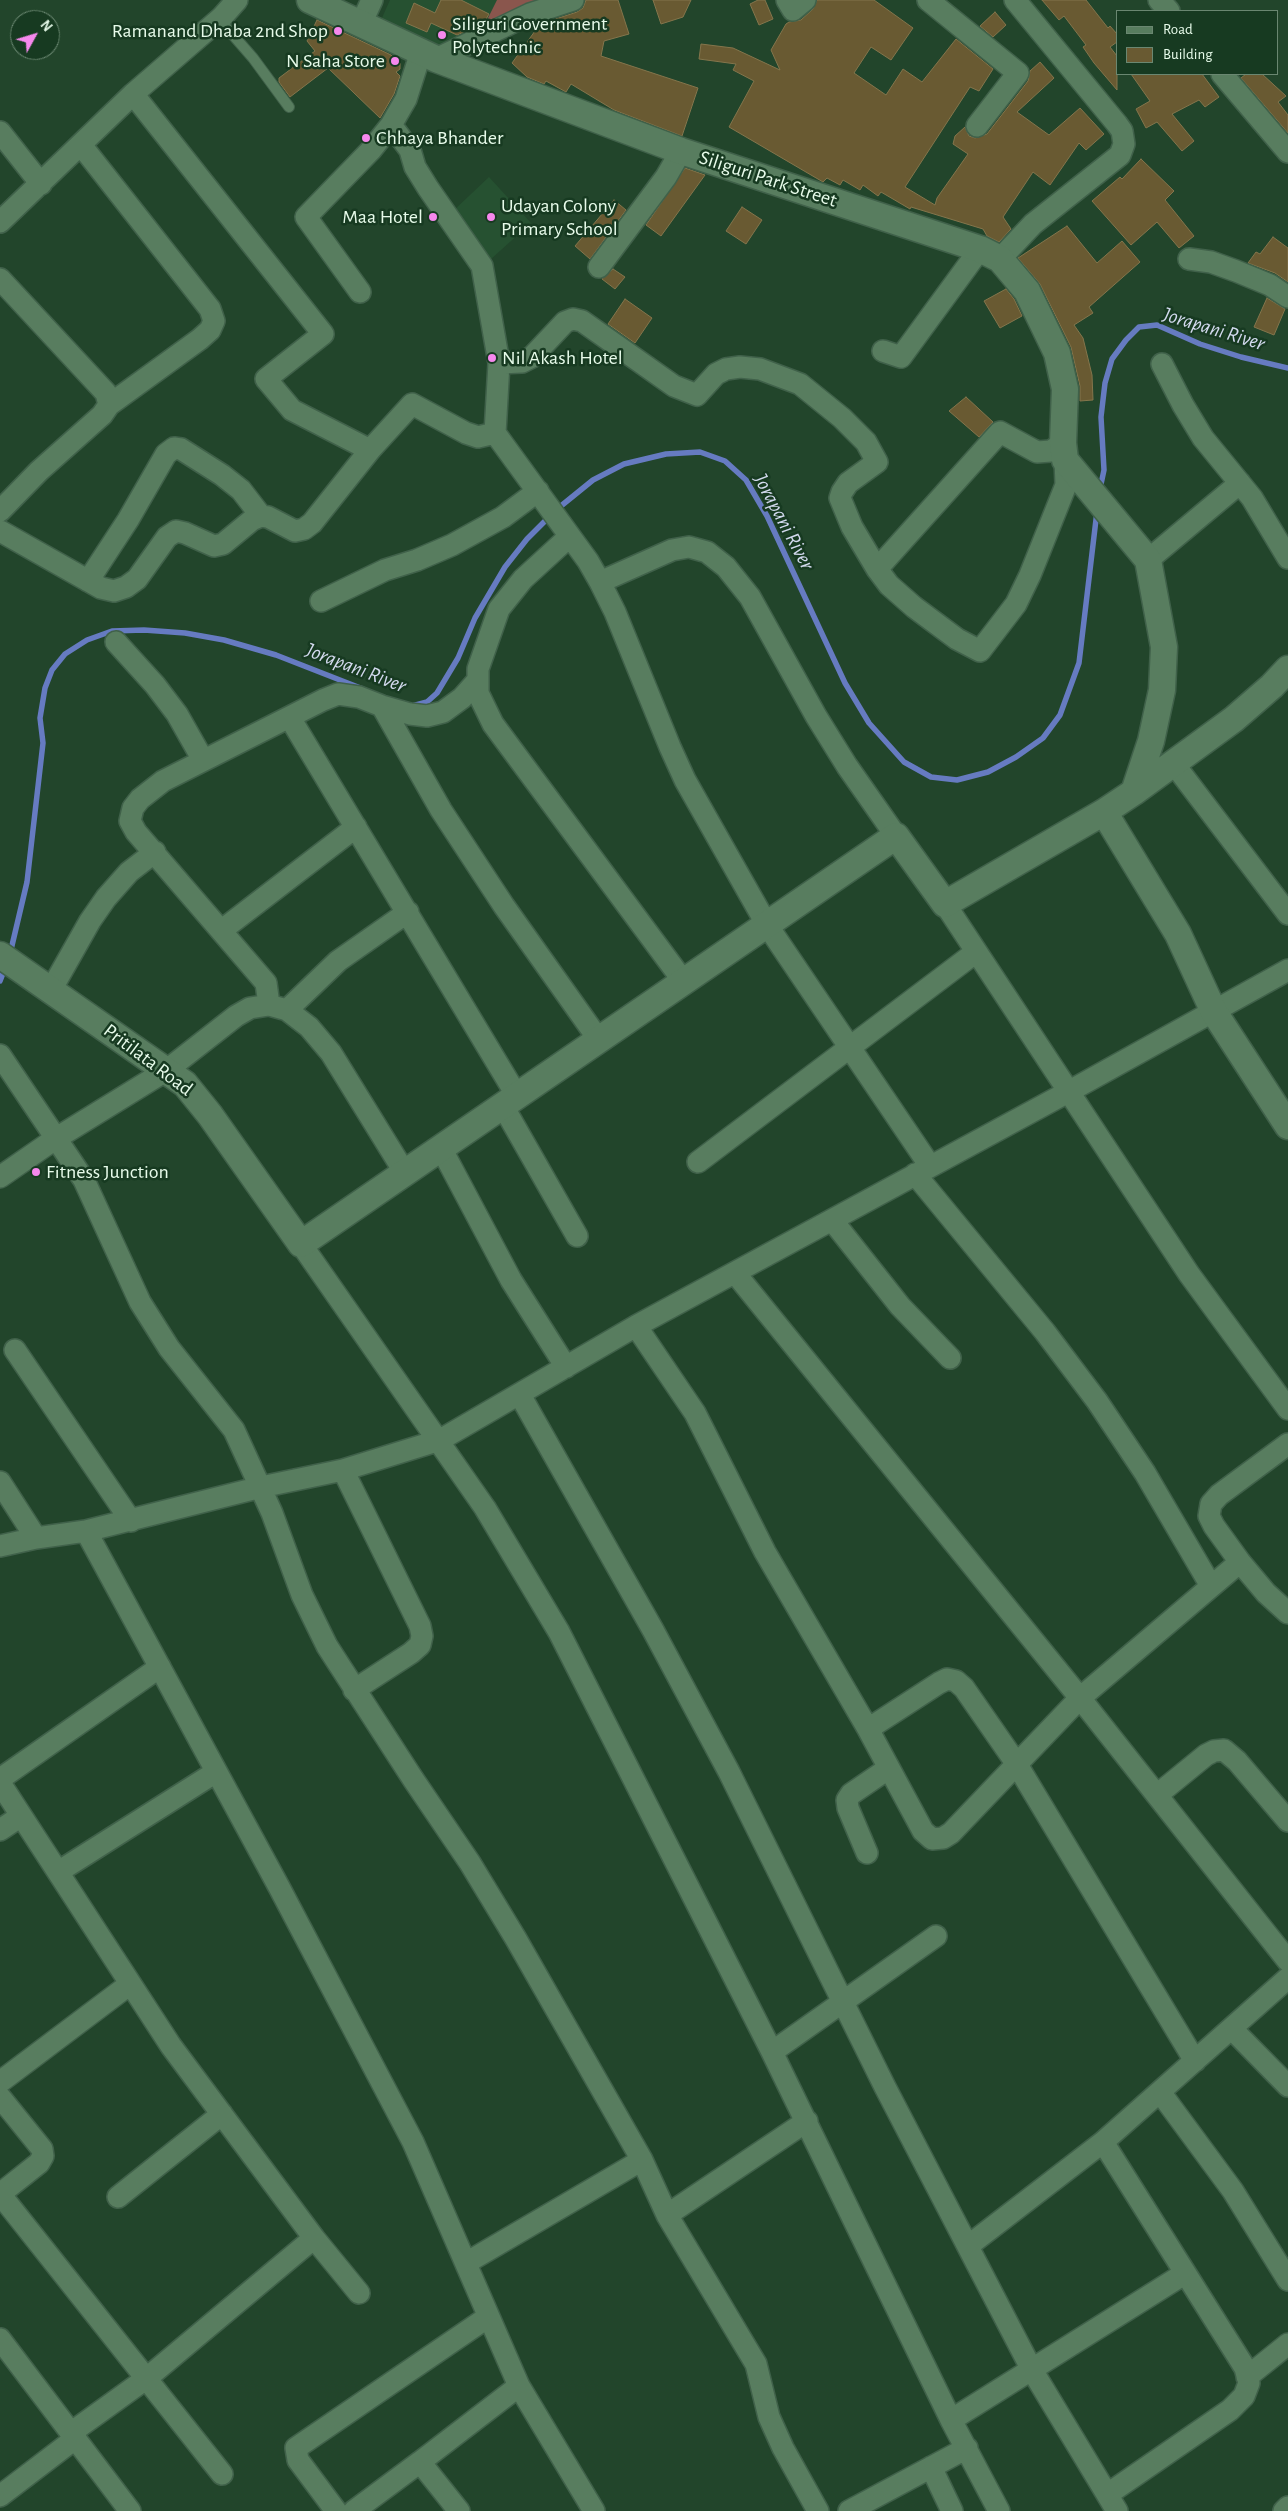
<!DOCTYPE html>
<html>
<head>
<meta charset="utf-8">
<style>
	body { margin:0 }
	#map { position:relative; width:1288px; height:2511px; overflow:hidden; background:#22452b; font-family:"Alegreya Sans",sans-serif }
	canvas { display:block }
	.legend { position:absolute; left:1116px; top:10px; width:162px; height:65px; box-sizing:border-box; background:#173a21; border:1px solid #6a8771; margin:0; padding:6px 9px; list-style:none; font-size:15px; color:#e7fbea }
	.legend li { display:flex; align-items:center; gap:10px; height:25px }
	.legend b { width:25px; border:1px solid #6a8771 }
	.north { position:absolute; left:10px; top:10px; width:50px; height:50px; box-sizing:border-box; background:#173a21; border:1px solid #6a8771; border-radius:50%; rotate:51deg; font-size:14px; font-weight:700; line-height:20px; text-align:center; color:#e7fbea }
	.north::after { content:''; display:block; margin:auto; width:18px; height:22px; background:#f688ed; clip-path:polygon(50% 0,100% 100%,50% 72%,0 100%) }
</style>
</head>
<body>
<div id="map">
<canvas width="1288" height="2511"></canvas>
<ul class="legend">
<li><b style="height:6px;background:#587d5f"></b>Road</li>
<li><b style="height:14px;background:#695a32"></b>Building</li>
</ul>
<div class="north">N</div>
</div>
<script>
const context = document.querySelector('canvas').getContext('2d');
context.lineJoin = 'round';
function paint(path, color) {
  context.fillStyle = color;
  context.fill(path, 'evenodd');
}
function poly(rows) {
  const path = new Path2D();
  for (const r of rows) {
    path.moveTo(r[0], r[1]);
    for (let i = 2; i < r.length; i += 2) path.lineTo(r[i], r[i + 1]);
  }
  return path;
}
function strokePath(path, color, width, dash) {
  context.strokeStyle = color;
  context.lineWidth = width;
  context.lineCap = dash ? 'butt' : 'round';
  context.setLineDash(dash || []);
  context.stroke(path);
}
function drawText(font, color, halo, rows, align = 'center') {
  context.font = font + ' "Alegreya Sans",sans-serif';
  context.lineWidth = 5;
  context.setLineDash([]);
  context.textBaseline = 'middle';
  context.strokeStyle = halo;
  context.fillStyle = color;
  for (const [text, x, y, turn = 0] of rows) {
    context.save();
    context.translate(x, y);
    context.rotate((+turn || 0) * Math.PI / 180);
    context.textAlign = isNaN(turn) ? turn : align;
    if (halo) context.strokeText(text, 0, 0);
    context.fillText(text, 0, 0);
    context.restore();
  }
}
const built = poly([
	[390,0,559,0,441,49,381,20],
	[489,177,531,223,491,259,452,212]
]);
const green = poly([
	[497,0,548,0,483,28]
]);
const stream = poly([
	[1100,489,1104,470,1101,417,1105,383,1112,359,1126,340,1139,327,1157,325,1200,344,1241,357,1288,368],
	[556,510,593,480,624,464,666,454,700,452,725,461,746,480,767,516,845,683,869,723,904,762,931,777,957,780,988,772,1016,757,1043,738,1060,715,1079,663,1097,511],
	[412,706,427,702,437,693,458,658,475,618,505,567,527,539,550,516],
	[10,954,27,882,43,743,40,718,45,688,52,670,65,654,87,640,112,631,144,630,185,633,224,640,276,655,363,689],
	[0,981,5,968]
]);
const building = poly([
	[441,0,461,0,489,14,485,21,469,29,466,28,464,32,457,35,431,23,427,32,406,23,414,3,435,13,441,0],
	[586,0,618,0,629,34,604,41,601,56,698,88,682,136,614,110,571,84,566,92,546,81,544,84,527,77,512,63,540,24,577,12,583,8,586,0],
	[653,0,691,0,683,17,661,24,653,0],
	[758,0,765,0,773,19,759,25,750,4,758,0],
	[817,0,874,0,913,28,891,60,871,47,854,73,886,95,903,69,922,82,956,39,993,69,979,91,970,87,905,187,935,205,937,198,968,154,953,144,955,136,965,127,969,136,975,138,987,134,1028,81,1030,71,1040,62,1054,78,1017,112,1049,135,1080,108,1104,134,1086,150,1079,143,1050,185,1033,172,1003,217,1011,229,999,242,987,236,983,229,911,207,910,209,881,192,878,196,863,185,860,190,843,180,840,185,827,178,823,182,729,127,754,81,733,70,736,64,699,59,701,44,733,48,780,70,771,50,786,24,789,22,801,20,813,9,817,0],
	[1042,0,1086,0,1108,28,1110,26,1117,34,1117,42,1110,47,1117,56,1117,90,1094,63,1083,47,1086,45,1064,16,1059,20,1042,0],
	[995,12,1006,25,993,37,980,26,995,12],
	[317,20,391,55,400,63,400,69,396,72,400,76,394,94,380,118,328,68,290,97,279,82,279,78,315,51,307,41,317,20],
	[1131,74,1202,74,1219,97,1205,107,1199,100,1172,114,1194,141,1182,151,1157,122,1146,128,1136,109,1150,101,1131,74],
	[1246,74,1262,74,1286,96,1278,102,1288,115,1288,133,1241,78,1246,74],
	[1141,159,1174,191,1165,200,1194,236,1179,248,1157,222,1131,245,1092,201,1120,177,1122,179,1141,159],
	[685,168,705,175,661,236,646,225,685,168],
	[614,200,626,210,590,259,575,246,614,200],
	[742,207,762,220,746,244,726,231,742,207],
	[1067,226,1097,263,1122,241,1140,262,1089,307,1093,313,1074,325,1083,338,1092,375,1093,400,1080,401,1080,386,1071,347,1040,284,1018,258,1067,226],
	[1273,237,1288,248,1288,282,1275,273,1248,263,1256,252,1260,254,1273,237],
	[613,269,625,277,615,289,602,279,613,269],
	[1006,289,1014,299,1022,316,1000,328,984,301,1006,289],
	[1267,298,1285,309,1274,335,1254,327,1267,298],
	[625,299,652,318,635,343,608,324,625,299],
	[966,397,993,422,979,437,949,411,966,397]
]);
const service = poly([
	[219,19,253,58,289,107]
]);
const minor = poly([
	[787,0,793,10,805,0],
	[928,0,1018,73,977,126],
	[1159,0,1169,11],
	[361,24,372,0],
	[436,59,530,14,573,0],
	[1222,74,1288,152],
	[133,94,323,334,266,379,292,410,370,450],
	[391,125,410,150,415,167,428,188,482,266,499,363,495,433,588,561,600,582,615,612,670,747,685,780,767,925,930,1166],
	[0,132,41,184],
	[81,145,210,309,214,321,210,330,200,339,109,405],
	[0,222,133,94,222,17,237,0],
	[1000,259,1033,224,1120,155,1124,144,1122,131,1117,124,1015,0],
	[1189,259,1211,262,1236,271,1270,285,1288,297],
	[599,267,666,177,681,151],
	[0,279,106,393,109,405,102,415,39,471,0,511],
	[360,292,306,217,371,150,391,125,406,99,421,52],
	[883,351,901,357,980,249],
	[499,363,522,362,532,357,565,322,573,319,582,321,674,386,697,395,716,374,726,369,740,367,760,369,800,384,842,418,866,442,877,462,848,483,842,492,840,498,852,527,877,569,889,585,914,607,957,639,980,651,1016,604,1030,575,1066,485,1065,460],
	[1162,364,1183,405,1203,438,1252,498,1288,558],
	[0,531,101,588,114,591,126,587,137,579,167,537,176,531,185,533,214,546,223,544,252,520,261,516,268,517,295,531,304,529,312,523,370,450,412,404,466,433,478,437,495,433],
	[570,536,523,579,499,609,478,669,478,693,493,724,684,982],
	[1148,560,1240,483],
	[877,569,1000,432,1037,452,1051,451,1063,443],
	[88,581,128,520,166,454,174,448,181,449,222,475,241,490,261,516],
	[600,582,672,550,689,547,707,552,726,567,750,597,816,716,847,766,896,836],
	[321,601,385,570,417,560,452,545,503,517,538,491],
	[116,642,155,685,177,714,203,760],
	[382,706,441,810,504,906,599,1040],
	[290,718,517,1096],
	[1174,764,1288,914],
	[945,904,1189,1274,1288,1409],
	[222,930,356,827],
	[51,990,90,921,106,898,129,872,155,852],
	[269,1005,266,983,136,832,130,821,133,808,140,799,163,781,323,700,338,694,359,697,382,706,410,714,427,716,443,712,462,698,478,680],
	[287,1010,338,961,408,912],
	[0,1055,84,1180,140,1302,169,1348,234,1430,272,1513,302,1595,327,1646,413,1779,470,1863,516,1939,642,2160,667,2215,756,2364,769,2417,783,2448,818,2511],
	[503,1106,577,1236],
	[441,1148,511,1280,566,1367],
	[698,1162,976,952],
	[915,1174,1045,1332,1097,1401,1145,1473,1211,1586],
	[0,1177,55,1139,167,1070,236,1016,250,1008,269,1005,287,1010,309,1027,331,1053,405,1173],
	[832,1220,900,1306,950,1358],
	[301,1244,485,1508,559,1632,772,2052,951,2420,999,2511],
	[735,1273,1080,1698,1288,1961],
	[636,1326,695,1413,765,1552,868,1729,923,1831,932,1839,943,1838,951,1833,1080,1698,1240,1562],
	[15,1350,131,1521],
	[520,1395,653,1630,729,1772,885,2087,1032,2370,1117,2511],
	[1288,1444,1219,1495,1211,1504,1209,1516,1214,1526,1240,1562,1266,1593,1288,1613],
	[343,1470,420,1626,422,1636,420,1645,411,1653,354,1690],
	[0,1482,36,1538],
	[86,1531,279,1887,413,2142,519,2386,594,2511],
	[0,1546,36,1538,86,1531,261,1487,343,1470,440,1440,636,1326,1068,1092,1288,970],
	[868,1729,939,1683,947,1679,956,1681,964,1688,1016,1763,1195,2061],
	[0,1779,160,1667],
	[0,1783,171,2046,314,2238,147,2378,72,2432],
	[1157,1795,1206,1755,1214,1751,1224,1750,1237,1761,1288,1821],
	[0,1830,21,1816],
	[867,1853,848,1808,847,1800,851,1794,889,1768],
	[58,1872,216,1772],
	[1232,2029,1288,2086],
	[772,2052,936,1936],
	[0,2082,130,1984],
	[1160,2092,1233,2191,1288,2280],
	[0,2097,42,2149,43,2156,39,2163,0,2194],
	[0,2194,222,2474],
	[118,2197,222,2114],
	[667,2215,807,2121],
	[314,2238,359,2293],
	[968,2246,1103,2142],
	[466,2263,642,2160],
	[0,2339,130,2511],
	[1247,2377,1288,2344],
	[951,2420,1184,2274],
	[420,2462,519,2386],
	[931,2467,952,2511],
	[1108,2494,1230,2410,1244,2396,1249,2383,1245,2368,1103,2142,1288,1978],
	[0,2496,76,2438],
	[336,2511,298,2460,296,2448,488,2317],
	[354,2511,420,2462,459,2511],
	[849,2511,967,2448],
	[1284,2511,1288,2507]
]);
const tertiary = poly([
	[310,0,436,59,681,151,980,249,1000,259,1027,291,1057,353,1065,389,1063,443,1065,460,1148,560,1164,647,1162,690,1151,741,1134,792],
	[1104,812,1178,934,1214,1012,1288,1126],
	[0,955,185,1084,210,1115,301,1244,896,836,945,904,1104,812,1134,792,1234,719,1272,686,1288,669]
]);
const markers = [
	[338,31,5,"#f688ed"],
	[442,35,5,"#f688ed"],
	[395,61,5,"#f688ed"],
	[366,138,5,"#f688ed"],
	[433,217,5,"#f688ed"],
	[491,217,5,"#f688ed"],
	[492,358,5,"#f688ed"],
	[36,1172,5,"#f688ed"]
];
const poiNames = [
	["Siliguri Government",452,24],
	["Polytechnic",452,47],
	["Ramanand Dhaba 2nd Shop",328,31,"right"],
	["N Saha Store",385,61,"right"],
	["Chhaya Bhander",376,138],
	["Udayan Colony",501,206],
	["Primary School",501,229],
	["Maa Hotel",423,217,"right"],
	["Nil Akash Hotel",502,358],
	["Fitness Junction",46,1172]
];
const streetNames = [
	["Siliguri Park Street",768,179,18],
	["Pritilata Road",148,1060,37]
];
const waterNames = [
	["Jorapani River",1214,329,17],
	["Jorapani River",784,522,62],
	["Jorapani River",356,668,21]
];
paint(built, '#265131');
paint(green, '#8a564d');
strokePath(stream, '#667bc1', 5.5);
paint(building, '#695a32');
strokePath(building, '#84754c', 1);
strokePath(service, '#40614a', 12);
strokePath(minor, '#40614a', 24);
strokePath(tertiary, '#40614a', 29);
strokePath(service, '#587d5f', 10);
strokePath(minor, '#587d5f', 21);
strokePath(tertiary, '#587d5f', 26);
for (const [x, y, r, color] of markers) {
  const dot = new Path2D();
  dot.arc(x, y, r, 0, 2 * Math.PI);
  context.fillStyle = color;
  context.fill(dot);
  strokePath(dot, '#173a21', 2);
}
drawText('20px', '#e7fbea', '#173a21', poiNames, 'left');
drawText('20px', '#e7fbea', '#173a21', streetNames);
drawText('italic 21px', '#d2d9ed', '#173a21', waterNames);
</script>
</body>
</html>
